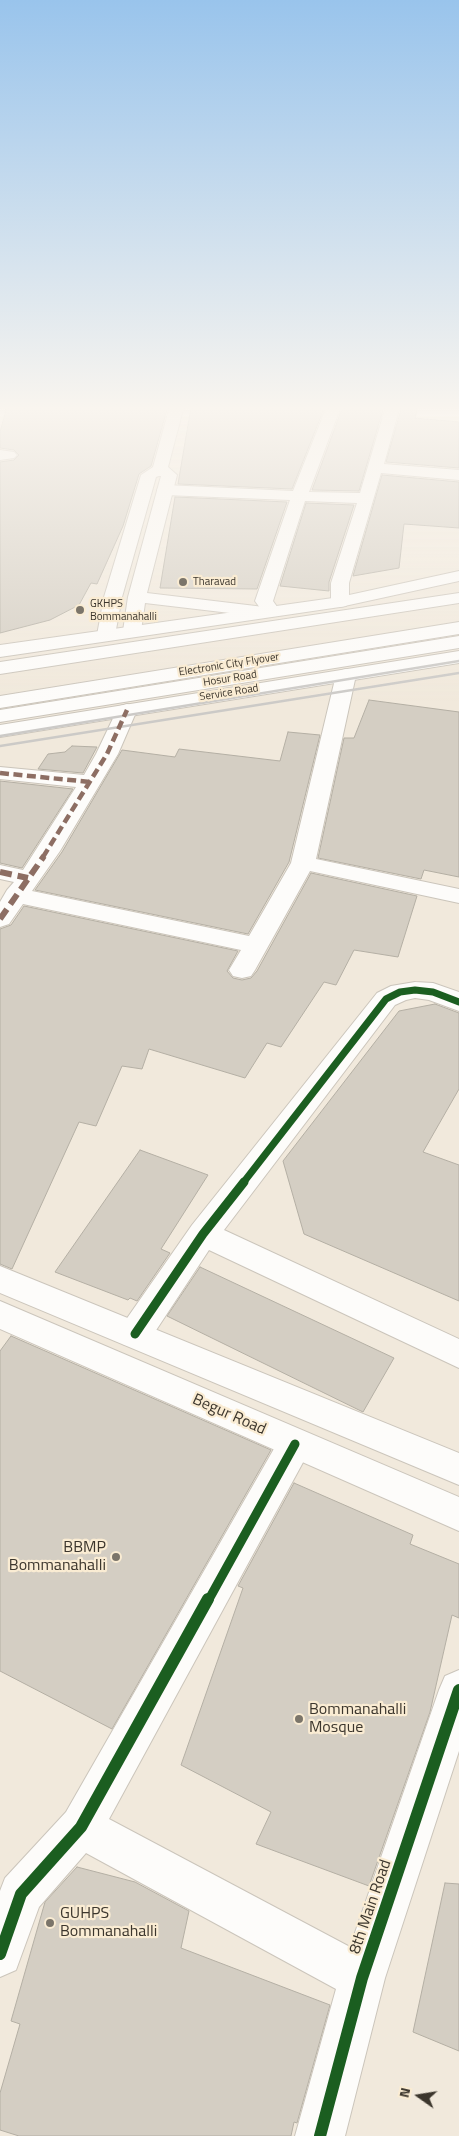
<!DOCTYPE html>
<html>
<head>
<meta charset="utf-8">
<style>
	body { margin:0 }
	#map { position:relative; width:459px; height:2136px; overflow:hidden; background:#f1e9dc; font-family:"Titillium Web",sans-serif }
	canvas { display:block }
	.north { position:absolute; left:394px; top:2071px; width:50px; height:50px; -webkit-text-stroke:4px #faecd3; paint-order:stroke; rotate:283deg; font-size:14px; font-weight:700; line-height:20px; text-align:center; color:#3c362d }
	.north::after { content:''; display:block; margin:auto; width:18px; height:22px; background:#3c362d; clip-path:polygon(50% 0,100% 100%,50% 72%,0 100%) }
</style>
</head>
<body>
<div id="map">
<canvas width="459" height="2136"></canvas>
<div class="north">N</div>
</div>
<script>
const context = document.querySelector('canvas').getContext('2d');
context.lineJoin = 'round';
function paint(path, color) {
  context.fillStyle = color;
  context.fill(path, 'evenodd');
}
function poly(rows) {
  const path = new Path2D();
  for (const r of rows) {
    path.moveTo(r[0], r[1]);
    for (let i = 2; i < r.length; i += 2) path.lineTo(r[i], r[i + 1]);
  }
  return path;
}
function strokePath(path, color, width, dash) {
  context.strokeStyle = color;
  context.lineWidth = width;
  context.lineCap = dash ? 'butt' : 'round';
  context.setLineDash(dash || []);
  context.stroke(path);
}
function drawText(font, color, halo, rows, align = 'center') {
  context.font = font + ' "Titillium Web",sans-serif';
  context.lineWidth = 4.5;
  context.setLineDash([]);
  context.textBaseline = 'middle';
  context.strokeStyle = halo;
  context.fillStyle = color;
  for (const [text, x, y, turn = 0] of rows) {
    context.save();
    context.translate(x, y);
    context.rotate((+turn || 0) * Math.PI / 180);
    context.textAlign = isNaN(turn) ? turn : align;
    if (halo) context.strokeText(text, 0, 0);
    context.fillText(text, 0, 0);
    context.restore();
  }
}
const building = poly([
	[7,406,168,406,151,466,139,474,123,526,97,584,91,583,79,605,50,620,0,633,0,462,14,460,19,455,14,450,0,448,0,432,7,406],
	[233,406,325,406,292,489,178,484,191,407,231,409,233,406],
	[343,406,384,406,359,491,312,490,343,406],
	[402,406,418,406,415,418,459,422,459,468,386,462,402,406],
	[382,475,459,482,459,528,404,524,399,568,353,576,382,475],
	[175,497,287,502,257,589,160,588,175,497],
	[306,503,354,505,329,582,329,591,280,586,306,503],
	[369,700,459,712,459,877,424,870,421,879,318,858,344,738,354,738,369,700],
	[288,732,320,735,289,862,248,934,35,890,62,852,122,750,175,757,179,749,280,761,288,732],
	[72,746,97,747,83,773,38,769,48,754,65,752,72,746],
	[0,781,73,789,22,868,0,863,0,781],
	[311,873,417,896,398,957,354,950,336,985,324,982,281,1047,267,1043,245,1078,149,1049,142,1069,122,1066,96,1126,79,1122,12,1269,0,1264,0,929,11,925,24,906,238,951,227,971,233,978,242,980,251,978,257,971,311,873],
	[435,1004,459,1013,459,1089,423,1152,459,1165,459,1301,304,1234,283,1161,399,1011,435,1004],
	[140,1150,208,1175,161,1249,170,1253,137,1301,130,1298,128,1300,55,1272,140,1150],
	[200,1267,394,1358,363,1412,167,1316,200,1267],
	[11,1336,271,1450,112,1729,0,1671,0,1351,11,1336],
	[294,1483,413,1535,410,1544,459,1564,459,1618,452,1615,430,1712,369,1886,256,1844,271,1812,181,1765,243,1588,238,1586,294,1483],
	[77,1867,135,1882,189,1911,181,1948,330,2005,297,2123,294,2122,291,2136,19,2136,0,2130,0,2093,20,2024,11,2021,45,1902,77,1867],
	[445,1883,459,1884,459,2051,413,2032,445,1883]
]);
const minor = poly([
	[327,406,341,406,309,492,360,493,386,406,400,406,384,464,459,470,459,480,381,473,349,583,349,602,346,606,340,607,334,606,331,602,331,583,357,503,305,501,273,601,280,611,277,615,271,616,265,615,255,601,290,500,165,495,159,493,157,490,159,487,165,485,293,491,327,406],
	[0,450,14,452,17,455,14,458,0,460,0,450],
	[346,669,353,671,356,675,316,859,459,889,459,903,310,871,255,970,251,976,242,978,233,976,229,970,241,950,23,904,9,924,0,927,0,902,7,890,14,882,0,879,0,865,23,870,76,787,0,779,0,767,84,775,96,754,117,710,120,706,127,704,134,706,137,710,118,754,60,851,32,891,249,936,291,863,336,675,339,671,346,669],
	[415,982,433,983,459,992,459,1011,429,1000,415,998,406,1000,395,1005,224,1230,459,1339,459,1368,209,1250,147,1344,135,1348,123,1344,119,1334,123,1324,192,1225,377,993,391,986,415,982],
	[295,1428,307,1433,313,1444,307,1455,109,1819,350,1947,439,1690,445,1676,459,1670,459,1751,385,1978,345,2136,295,2136,336,1989,86,1853,39,1907,16,1970,0,1977,0,1891,5,1878,66,1812,283,1433,295,1428]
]);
const tertiary = poly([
	[459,571,459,581,340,607,0,657,0,645,340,597,459,571],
	[459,651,459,663,0,737,0,725,459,651]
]);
const secondary = poly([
	[170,406,184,406,168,467,177,475,147,593,264,607,270,608,273,612,270,616,264,617,145,603,141,631,139,635,132,637,125,635,123,631,128,597,161,476,159,476,156,477,122,597,115,635,113,639,106,641,99,639,97,635,104,597,141,475,153,467,170,406],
	[0,1266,459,1453,459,1485,0,1293,0,1266],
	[0,1301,459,1497,459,1531,0,1329,0,1301]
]);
const trunk = poly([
	[459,593,459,603,0,674,0,662,459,593],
	[459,636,459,648,0,722,0,710,459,636]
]);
const motorway = poly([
	[459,622,459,634,0,708,0,696,459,622]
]);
const rail = poly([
	[0,736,459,661],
	[0,746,459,673]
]);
const quietFar1 = poly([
	[0,773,90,782],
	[43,857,107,754,127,710]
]);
const quiet = poly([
	[0,872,28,878],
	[0,919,44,856]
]);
const cyclewayFar2 = poly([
	[243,1183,386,999,400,992,415,990,433,992,459,1002]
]);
const cyclewayFar1 = poly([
	[135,1334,203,1234,244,1182],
	[208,1601,295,1444]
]);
const cycleway = poly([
	[0,1954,21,1894,81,1827,208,1599],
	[320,2136,362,1978,459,1690]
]);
const markers = [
	[183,582,5,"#7b756a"],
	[80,610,5,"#7b756a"],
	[116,1557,5,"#7b756a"],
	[299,1719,5,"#7b756a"],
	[50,1923,5,"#7b756a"]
];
const farPoinames = [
	["Tharavad",193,582],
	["GKHPS",90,604],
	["Bommanahalli",90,617]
];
const farStreetnames = [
	["Electronic City Flyover",229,665,-9],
	["Hosur Road",230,679,-9],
	["Service Road",229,693,-9]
];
const nearStreetnames = [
	["Begur Road",229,1415,24],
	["8th Main Road",371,1907,-71]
];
const nearPoinames = [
	["BBMP",106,1548,"right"],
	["Bommanahalli",106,1566,"right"],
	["Bommanahalli",309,1710],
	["Mosque",309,1728],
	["GUHPS",60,1914],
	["Bommanahalli",60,1932]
];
paint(building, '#d4cec3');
strokePath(building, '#b4afa4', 1);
strokePath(minor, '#cbc5bb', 2);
strokePath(tertiary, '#cbc5bb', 2);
strokePath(secondary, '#cbc5bb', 2);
strokePath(trunk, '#cbc5bb', 2);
strokePath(motorway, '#cbc5bb', 2);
paint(minor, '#fdfcfa');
paint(tertiary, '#fdfcfa');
paint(secondary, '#fdfcfa');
paint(trunk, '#fdfcfa');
paint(motorway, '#fdfcfa');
strokePath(rail, '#cccac7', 2.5);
strokePath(quietFar1, '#8d6e63', 4.5, [9, 4.5]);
strokePath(quiet, '#8d6e63', 6, [12, 6]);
strokePath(cyclewayFar2, '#1b5e20', 7);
strokePath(cyclewayFar1, '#1b5e20', 9);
strokePath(cycleway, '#1b5e20', 12);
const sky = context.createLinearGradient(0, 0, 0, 705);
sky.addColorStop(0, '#99c4ec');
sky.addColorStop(0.58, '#f9f5ef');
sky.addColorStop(1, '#f9f5ef00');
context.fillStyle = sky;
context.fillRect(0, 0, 459, 705);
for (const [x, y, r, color] of markers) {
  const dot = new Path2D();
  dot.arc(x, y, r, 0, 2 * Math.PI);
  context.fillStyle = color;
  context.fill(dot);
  strokePath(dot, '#faecd3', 2);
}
drawText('11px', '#3c362d', '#faecd3', farPoinames, 'left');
drawText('11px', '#3c362d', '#faecd3', farStreetnames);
drawText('16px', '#3c362d', '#faecd3', nearStreetnames);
drawText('16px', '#3c362d', '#faecd3', nearPoinames, 'left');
</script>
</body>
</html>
